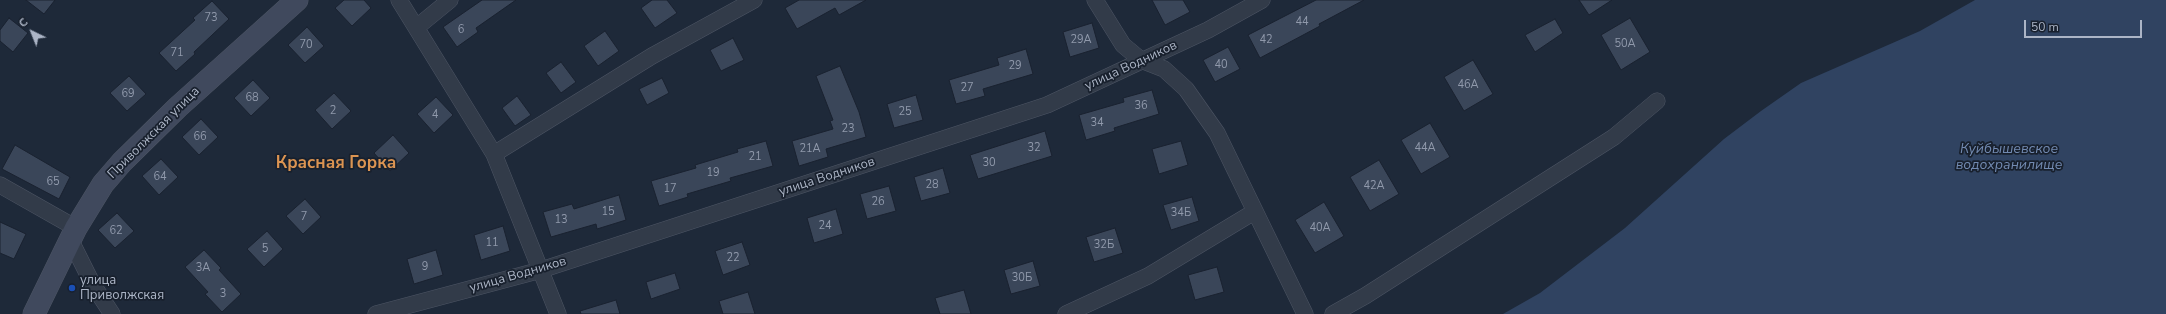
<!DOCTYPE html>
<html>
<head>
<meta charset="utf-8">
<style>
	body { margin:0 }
	#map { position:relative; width:2166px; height:314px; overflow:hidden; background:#1e2939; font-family:"Nunito Sans",sans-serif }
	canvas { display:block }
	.north { position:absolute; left:12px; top:12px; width:40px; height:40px; -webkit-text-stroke:3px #18202d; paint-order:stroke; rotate:317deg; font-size:11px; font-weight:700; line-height:16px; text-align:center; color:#acb5c6 }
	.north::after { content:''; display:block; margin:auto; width:14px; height:18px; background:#acb5c6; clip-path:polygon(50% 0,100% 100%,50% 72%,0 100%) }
	.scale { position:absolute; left:2024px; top:20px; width:118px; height:18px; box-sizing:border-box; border:2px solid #acb5c6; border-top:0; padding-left:5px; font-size:12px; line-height:14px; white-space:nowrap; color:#acb5c6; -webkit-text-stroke:3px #18202d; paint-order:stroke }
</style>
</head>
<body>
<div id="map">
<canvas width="2166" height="314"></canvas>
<div class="north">С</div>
<div class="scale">50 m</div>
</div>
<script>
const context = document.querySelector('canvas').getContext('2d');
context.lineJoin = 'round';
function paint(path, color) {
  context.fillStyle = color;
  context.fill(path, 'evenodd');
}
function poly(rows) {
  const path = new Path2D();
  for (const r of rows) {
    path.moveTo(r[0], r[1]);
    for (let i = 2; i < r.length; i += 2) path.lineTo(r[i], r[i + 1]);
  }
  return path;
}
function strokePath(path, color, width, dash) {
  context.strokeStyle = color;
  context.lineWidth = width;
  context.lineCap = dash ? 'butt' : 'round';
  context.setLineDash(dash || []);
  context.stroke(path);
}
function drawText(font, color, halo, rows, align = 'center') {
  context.font = font + ' "Nunito Sans",sans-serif';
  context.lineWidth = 3.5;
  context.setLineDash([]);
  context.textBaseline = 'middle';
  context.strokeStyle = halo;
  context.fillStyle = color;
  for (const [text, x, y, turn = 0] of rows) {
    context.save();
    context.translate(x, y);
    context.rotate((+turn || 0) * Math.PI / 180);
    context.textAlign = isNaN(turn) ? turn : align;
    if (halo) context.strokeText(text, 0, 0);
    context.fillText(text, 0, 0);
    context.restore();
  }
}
const water = poly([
	[1975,0,2166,0,2166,314,1503,314,1540,293,1625,228,1724,139,1761,111,1801,83,1920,31]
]);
const building = poly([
	[26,0,55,0,44,14,26,0],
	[344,0,364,0,371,8,352,26,335,8,344,0],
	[482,0,516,0,476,28,478,32,457,47,443,27,482,0],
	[652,0,667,0,677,13,655,28,641,8,652,0],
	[799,0,866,0,839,15,835,8,797,29,785,8,799,0],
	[1152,0,1183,0,1190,12,1165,25,1152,0],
	[1316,0,1364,0,1319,24,1320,26,1260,58,1248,35,1316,0],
	[1579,0,1612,0,1589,15,1579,0],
	[212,1,229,19,194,52,195,54,176,71,159,53,195,20,193,18,212,1],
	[9,18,28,33,13,52,0,41,0,30,9,18],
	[1630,18,1650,52,1621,70,1601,35,1630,18],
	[1555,19,1563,33,1535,52,1525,35,1555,19],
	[1092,23,1099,48,1070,57,1063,32,1092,23],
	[307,27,324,46,305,63,288,45,307,27],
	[605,31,619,51,598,66,584,46,605,31],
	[733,38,744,60,721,71,710,50,733,38],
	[1228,47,1240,69,1215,82,1203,60,1228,47],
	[1026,49,1033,74,983,89,985,96,956,104,949,80,999,65,997,58,1026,49],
	[1473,60,1493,94,1464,111,1444,77,1473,60],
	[561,62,576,82,561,93,546,73,561,62],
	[840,66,859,112,866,137,826,149,828,157,799,166,792,141,833,129,830,121,833,120,816,76,840,66],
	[129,76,146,94,127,111,110,93,129,76],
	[662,78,669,93,647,105,639,89,662,78],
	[253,80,270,98,251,116,234,98,253,80],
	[1152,90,1159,114,1114,128,1115,131,1086,140,1079,115,1124,102,1123,98,1152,90],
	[334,93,351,111,332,129,315,110,334,93],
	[916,95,923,120,894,128,887,104,916,95],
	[517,96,531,115,515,126,502,108,517,96],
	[436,97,453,115,434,133,417,114,436,97],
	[201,119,218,137,199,155,182,137,201,119],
	[1430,123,1450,157,1421,174,1401,140,1430,123],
	[1045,131,1052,156,978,179,970,155,1045,131],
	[393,135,409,153,390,171,374,153,393,135],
	[766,141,773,166,730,178,731,181,687,194,688,197,659,206,651,181,696,168,695,165,738,152,737,149,766,141],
	[1181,141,1188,165,1159,174,1152,149,1181,141],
	[15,145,70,177,59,199,2,169,15,145],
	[161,159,178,177,159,195,142,176,161,159],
	[1379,160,1399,194,1370,211,1350,177,1379,160],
	[943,168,950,193,921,201,914,177,943,168],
	[889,186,896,211,867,219,860,194,889,186],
	[619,195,626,220,597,229,596,224,551,237,543,212,572,204,574,209,619,195],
	[1192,197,1199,221,1171,230,1163,205,1192,197],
	[305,199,321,217,303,234,286,216,305,199],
	[1324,202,1344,236,1315,253,1295,220,1324,202],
	[836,209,843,234,814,243,807,218,836,209],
	[117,213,134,231,115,248,98,230,117,213],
	[0,222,26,234,14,259,0,253,0,222],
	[503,226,510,251,481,260,474,235,503,226],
	[1115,228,1123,253,1094,262,1086,237,1115,228],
	[267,231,283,249,264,267,247,249,267,231],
	[742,242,750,265,723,275,715,251,742,242],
	[204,250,221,268,219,270,241,294,222,312,205,294,208,292,185,267,204,250],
	[436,250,443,275,414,284,407,259,436,250],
	[1033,261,1040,286,1011,294,1004,270,1033,261],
	[1217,267,1224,292,1195,300,1188,275,1217,267],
	[675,273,680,289,651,299,646,282,675,273],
	[964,290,971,314,940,314,935,298,964,290],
	[748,292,755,314,723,314,719,301,748,292],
	[616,300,620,314,581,314,580,311,616,300]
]);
const minor = poly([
	[399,0,494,154,558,314],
	[1095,0,1123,45,1141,60,1164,69,1186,89,1217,133,1305,314],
	[417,27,450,0],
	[494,154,652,56,754,0],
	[0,185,76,228],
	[70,239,93,285,112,314],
	[376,314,541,270,1047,105,1208,30,1262,0],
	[1066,314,1148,276,1254,212],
	[1333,314,1365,296,1614,137,1657,101]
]);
const secondary = poly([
	[34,314,76,228,103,184,122,162,178,107,297,0]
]);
const markers = [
	[72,288,4,"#1a4fb4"]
];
const numberNames = [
	["73",211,18],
	["44",1302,22],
	["6",461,30],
	["29А",1081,40],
	["42",1266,40],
	["50А",1625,44],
	["70",306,45],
	["71",177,53],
	["40",1221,65],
	["29",1015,66],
	["46А",1468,85],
	["27",967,88],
	["69",128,94],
	["68",252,98],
	["36",1141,106],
	["2",333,111],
	["25",905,112],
	["4",435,115],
	["34",1097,123],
	["23",848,129],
	["66",200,137],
	["32",1034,148],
	["44А",1425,148],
	["21А",810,149],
	["21",755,157],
	["30",989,163],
	["19",713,173],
	["64",160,177],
	["65",53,182],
	["28",932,185],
	["42А",1374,186],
	["17",670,189],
	["26",878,202],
	["15",608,212],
	["34Б",1181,213],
	["7",304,217],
	["13",561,220],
	["24",825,226],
	["40А",1320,228],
	["62",116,231],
	["11",492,243],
	["32Б",1104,245],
	["5",265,249],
	["22",733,258],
	["9",425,267],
	["3А",203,268],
	["30Б",1022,278],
	["3",223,294]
];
const streetNames = [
	["улица Водников",1131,66,-25],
	["Приволжская улица",154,133,-45],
	["улица Водников",827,177,-18],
	["улица Водников",518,275,-16]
];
const poiNames = [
	["улица",80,281],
	["Приволжская",80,296]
];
const waterNames = [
	["Куйбышевское",2009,150],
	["водохранилище",2009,166]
];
const districtNames = [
	["Красная Горка",336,164]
];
paint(water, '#304361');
paint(building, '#3a4659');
strokePath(building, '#1a2230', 1);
strokePath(minor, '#4d5564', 17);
strokePath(secondary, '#4d5564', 23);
strokePath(minor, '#323b49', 16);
strokePath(secondary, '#40495d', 22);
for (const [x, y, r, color] of markers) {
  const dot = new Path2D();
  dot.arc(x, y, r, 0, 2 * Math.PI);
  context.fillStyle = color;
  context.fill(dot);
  strokePath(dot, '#18202d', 1.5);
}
drawText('11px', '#9099ab', null, numberNames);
drawText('13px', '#acb5c6', '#18202d', streetNames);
drawText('13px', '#acb5c6', '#18202d', poiNames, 'left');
drawText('italic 14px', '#728ab1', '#18202d', waterNames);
drawText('bold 17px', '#db9452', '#18202d', districtNames);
</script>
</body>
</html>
